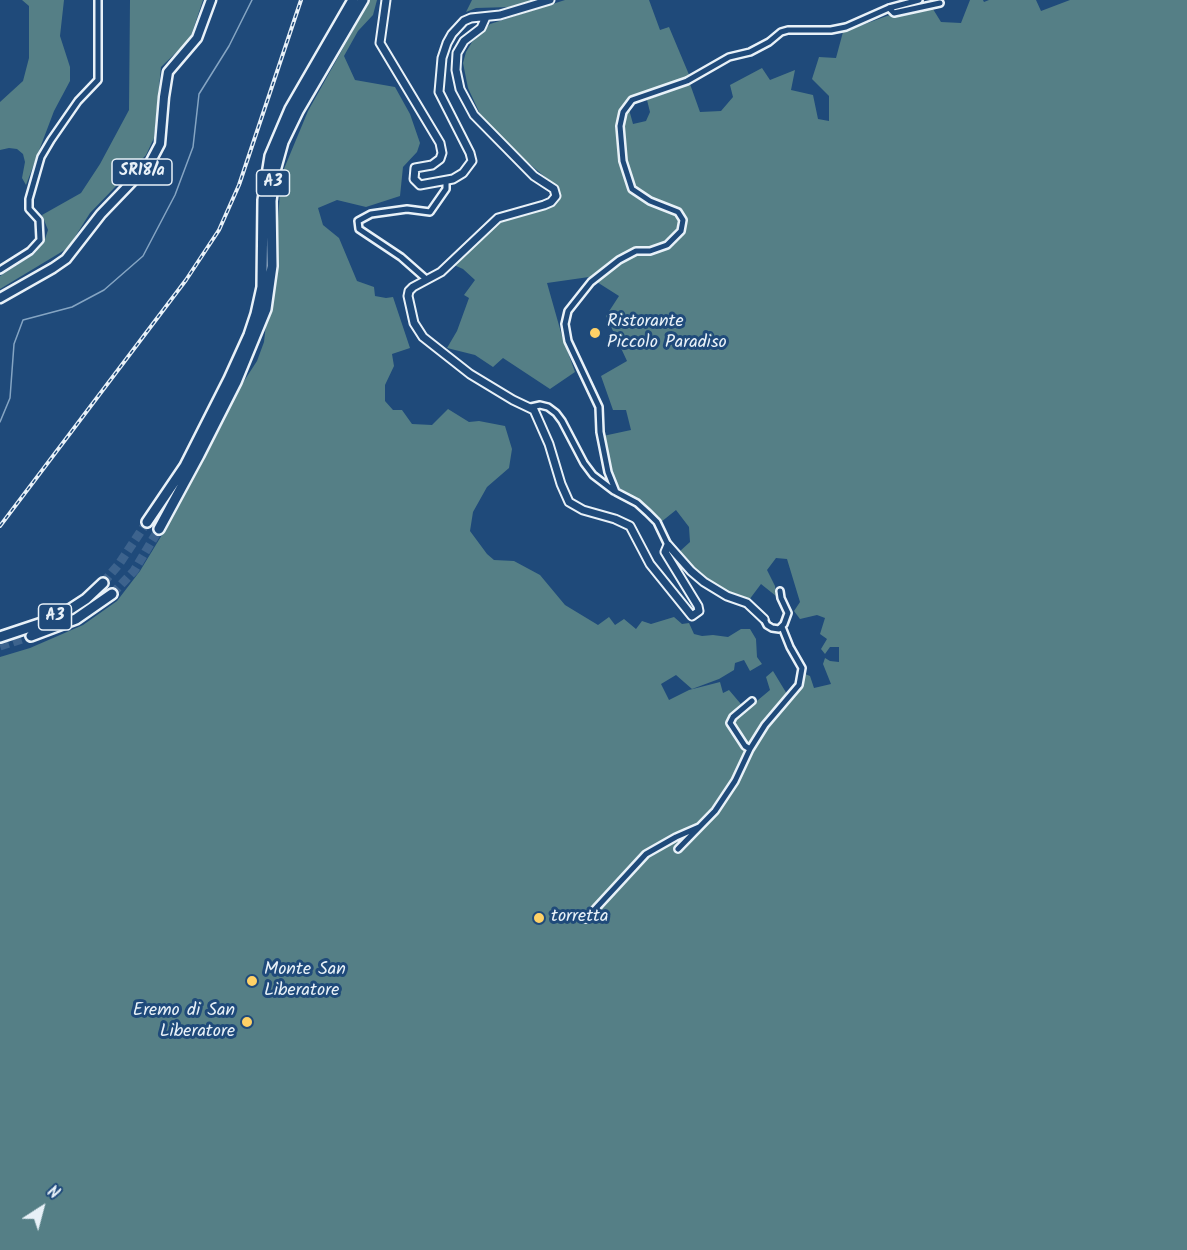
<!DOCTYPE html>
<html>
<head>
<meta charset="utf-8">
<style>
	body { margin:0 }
	#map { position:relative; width:1187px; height:1250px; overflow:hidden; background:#1f4a7a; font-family:Kalam,sans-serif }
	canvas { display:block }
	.north { position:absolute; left:12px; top:1178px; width:60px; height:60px; -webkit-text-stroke:4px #1f4a7a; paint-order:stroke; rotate:36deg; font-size:16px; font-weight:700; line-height:24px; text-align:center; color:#e8f1f8 }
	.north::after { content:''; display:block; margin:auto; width:21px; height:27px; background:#e8f1f8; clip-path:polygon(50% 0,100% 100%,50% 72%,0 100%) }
</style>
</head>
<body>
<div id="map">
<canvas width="1187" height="1250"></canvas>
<div class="north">N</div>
</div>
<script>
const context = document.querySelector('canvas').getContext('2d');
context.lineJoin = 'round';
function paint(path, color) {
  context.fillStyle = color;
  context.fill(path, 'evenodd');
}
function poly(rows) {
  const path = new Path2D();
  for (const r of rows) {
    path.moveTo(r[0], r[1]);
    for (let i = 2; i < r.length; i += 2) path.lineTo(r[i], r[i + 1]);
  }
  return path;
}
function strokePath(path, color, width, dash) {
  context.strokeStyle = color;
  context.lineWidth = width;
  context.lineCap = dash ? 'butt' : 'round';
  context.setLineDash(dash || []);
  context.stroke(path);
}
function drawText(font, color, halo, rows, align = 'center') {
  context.font = font + ' Kalam,sans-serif';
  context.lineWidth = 6;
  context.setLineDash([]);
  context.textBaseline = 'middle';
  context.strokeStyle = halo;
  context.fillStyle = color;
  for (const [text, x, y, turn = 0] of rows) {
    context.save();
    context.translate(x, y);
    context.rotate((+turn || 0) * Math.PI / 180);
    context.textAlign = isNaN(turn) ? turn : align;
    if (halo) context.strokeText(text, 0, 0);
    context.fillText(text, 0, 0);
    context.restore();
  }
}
const green = poly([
	[22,0,64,0,60,36,70,67,70,81,54,111,26,185,22,178,25,162,23,154,17,149,9,148,0,150,0,102,23,81,29,58,29,6],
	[130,0,203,0,190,39,161,67,154,138,146,155,90,213,68,248,0,289,0,276,34,254,44,242,48,230,42,215,81,193,100,164,129,110],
	[370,0,377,0,373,15,358,31,344,56,355,80,395,87,410,114,420,143,417,152,403,167,400,196,366,207,337,200,318,208,323,225,339,238,357,281,374,287,375,296,386,298,393,297,410,348,392,354,394,366,385,385,385,401,393,410,402,410,412,424,432,425,448,409,469,422,479,421,505,426,512,449,509,468,487,487,473,512,470,531,487,554,494,560,514,561,540,575,565,605,598,625,609,617,615,625,624,619,636,629,642,621,651,624,674,617,682,624,689,623,694,634,702,636,713,635,728,637,741,629,750,629,756,639,757,657,762,664,750,671,744,660,735,663,734,670,719,679,692,689,676,675,661,684,669,700,689,690,720,682,723,693,729,690,746,710,770,690,766,677,773,671,790,699,801,686,805,674,810,676,814,688,831,684,823,664,825,658,830,661,839,662,839,647,830,647,825,654,821,649,827,639,820,634,825,618,817,615,800,619,794,611,800,602,787,559,776,558,767,570,775,586,776,596,761,584,749,600,725,592,701,575,683,559,679,552,690,542,689,527,676,510,661,522,644,503,616,486,603,436,631,430,626,410,613,410,601,376,627,361,606,316,619,296,589,277,547,283,562,336,575,372,550,389,503,358,493,367,475,355,447,348,457,331,469,298,464,295,475,280,463,269,454,265,498,222,553,206,559,200,560,193,557,187,506,144,480,114,468,88,463,63,466,52,472,42,490,24,565,0,649,0,660,30,669,27,690,77,627,102,633,124,646,121,650,112,647,100,690,84,700,112,721,111,733,97,730,85,762,68,770,80,795,70,791,90,813,95,818,119,829,121,829,96,812,79,819,57,836,58,843,32,928,1,941,22,961,23,970,0,983,0,984,2,989,0,1036,0,1041,11,1070,0,1187,0,1187,1250,0,1250,0,657,30,648,83,625,117,601,140,571,168,525,225,419,233,398,257,361,264,342,266,324,273,297,281,176,308,111],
	[472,0,534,0,510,7,476,8,466,12]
]);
const stream = poly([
	[0,422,10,398,14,344,23,320,72,307,104,290,143,256,175,195,193,147,199,94,229,46,252,0]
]);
const motorwayTunnel = poly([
	[103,583,119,564,147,522],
	[112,594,134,571,159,529],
	[0,646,31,636]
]);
const minor = poly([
	[889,8,894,13,940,3],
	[0,270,30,251,40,240,39,220,29,209,29,199,41,157,51,140,78,101,98,80,98,0],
	[426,279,401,257,359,229,358,221,371,214,407,209,430,212,446,189,446,182],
	[531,407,540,405,548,407,556,413,562,421,584,463,593,475,614,491],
	[668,545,657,522,648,513,637,503,616,492,608,472,600,432,599,407,568,341,565,324,568,311,591,282,619,260,636,251,650,251,667,245,681,231,683,220,678,212,650,201,632,189,623,161,620,126,623,112,632,100,687,81,729,57,750,52,769,42,781,32,788,30,831,30,846,27,889,8,919,0],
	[764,619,767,625,772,628,779,629,784,624,788,613,781,598,780,591],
	[750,749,745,746,730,723,733,717,752,701],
	[678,849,715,811,735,781,750,749,765,725,799,685,802,668,790,647,782,627],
	[586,919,646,854,676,837,699,827]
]);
const tertiary = poly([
	[386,0,380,43,440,143,442,153,440,159,432,165,415,168,414,179,420,185,453,179,463,173,472,161,470,153,439,92,442,58,447,43,452,34,464,21,471,18,500,15,550,0],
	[486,17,481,28,464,41,457,53,456,70,460,89,474,115,534,176,554,189,556,196,551,202,544,205,498,218,441,272,413,287,409,291,408,296,414,323,423,337,470,374,513,400,534,410,549,444,561,484,569,502,583,510,615,519,630,526,650,564,692,616,699,611,698,606,665,552,668,545,691,571,704,582,727,596,747,603,764,619]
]);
const primary = poly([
	[0,298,53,268,66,259,101,214,150,163,160,144,164,97,168,72,197,38,211,0]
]);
const motorway = poly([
	[147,522,185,466,229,379,249,335,256,314,262,287,263,200,270,156,290,109,353,0],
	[159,529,199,455,236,382,266,309,272,266,271,201,275,171,283,142,298,111,363,0],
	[31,636,76,619,112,594],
	[0,637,45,622,66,612,86,599,103,583]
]);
const rail = poly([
	[0,526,186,280,219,230,239,185,301,0]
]);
const markers = [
	[595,333,6,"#ffd166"],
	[539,918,6,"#ffd166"],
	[252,981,6,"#ffd166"],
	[247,1022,6,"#ffd166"]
];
const shields = [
	[142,172,60],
	[273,183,33],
	[55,617,33]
];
const shieldNames = [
	["SR18/a",142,172],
	["A3",273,183],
	["A3",55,617]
];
const poiNames = [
	["Ristorante",607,323],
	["Piccolo Paradiso",607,344],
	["torretta",551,918],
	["Monte San",264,971],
	["Liberatore",264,992],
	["Eremo di San",235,1012,"right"],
	["Liberatore",235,1033,"right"]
];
paint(green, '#557f86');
strokePath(stream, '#85a5c3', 1.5);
strokePath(motorwayTunnel, '#3d638d', 9, [9, 4.5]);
strokePath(minor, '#e8f1f8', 10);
strokePath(tertiary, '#e8f1f8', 11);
strokePath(primary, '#e8f1f8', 13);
strokePath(motorway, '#e8f1f8', 14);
strokePath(minor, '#1f4a7a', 5);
strokePath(tertiary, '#1f4a7a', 7);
strokePath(primary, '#1f4a7a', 8);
strokePath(motorway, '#1f4a7a', 9);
strokePath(rail, '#e8f1f8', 4);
strokePath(rail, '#1f4a7a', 1.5, [4.5]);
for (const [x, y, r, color] of markers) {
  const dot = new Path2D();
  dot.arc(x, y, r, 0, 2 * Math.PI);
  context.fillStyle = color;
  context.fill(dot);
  strokePath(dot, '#1f4a7a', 2);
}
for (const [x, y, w] of shields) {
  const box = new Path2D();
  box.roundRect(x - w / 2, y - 13, w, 26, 4.5);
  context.fillStyle = '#1f4a7a';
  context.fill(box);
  strokePath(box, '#e8f1f8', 1.5);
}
drawText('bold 16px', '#e8f1f8', null, shieldNames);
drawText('18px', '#e8f1f8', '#1f4a7a', poiNames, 'left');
</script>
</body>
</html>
